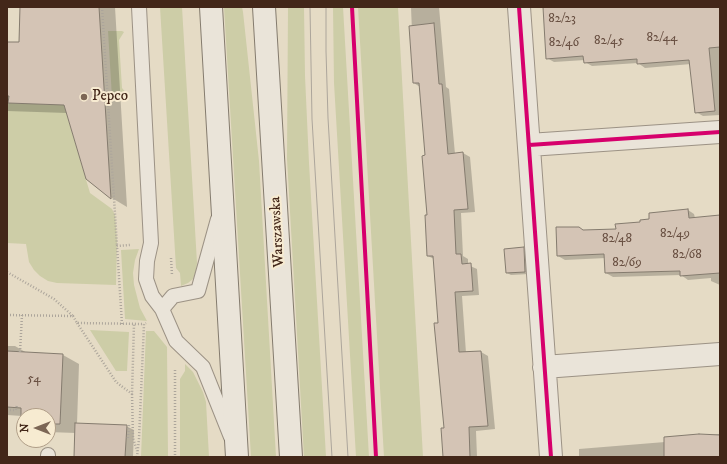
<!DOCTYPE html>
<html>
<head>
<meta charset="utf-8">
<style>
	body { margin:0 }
	#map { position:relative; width:727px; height:464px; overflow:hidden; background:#e5dbc5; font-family:"IM FELL DW Pica",serif }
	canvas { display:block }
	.frame { position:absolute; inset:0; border:8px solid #432719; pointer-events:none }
	.north { position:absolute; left:16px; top:408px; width:40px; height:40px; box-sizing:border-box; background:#f7ebd1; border:1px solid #af9d87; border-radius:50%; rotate:270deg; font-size:11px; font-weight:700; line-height:16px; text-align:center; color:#432719 }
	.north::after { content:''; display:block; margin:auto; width:14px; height:18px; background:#7c6655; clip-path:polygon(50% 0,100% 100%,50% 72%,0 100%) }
</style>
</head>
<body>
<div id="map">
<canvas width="727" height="464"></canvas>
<div class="frame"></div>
<div class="north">N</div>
</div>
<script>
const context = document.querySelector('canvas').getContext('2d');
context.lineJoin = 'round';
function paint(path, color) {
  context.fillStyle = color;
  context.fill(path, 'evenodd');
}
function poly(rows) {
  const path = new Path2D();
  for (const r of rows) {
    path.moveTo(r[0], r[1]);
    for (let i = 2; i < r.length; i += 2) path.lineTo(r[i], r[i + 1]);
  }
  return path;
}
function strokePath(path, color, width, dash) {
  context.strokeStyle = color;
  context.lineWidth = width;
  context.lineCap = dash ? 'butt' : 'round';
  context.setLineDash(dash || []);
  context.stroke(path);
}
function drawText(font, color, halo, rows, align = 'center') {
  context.font = font + ' "IM FELL DW Pica",serif';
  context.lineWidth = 4;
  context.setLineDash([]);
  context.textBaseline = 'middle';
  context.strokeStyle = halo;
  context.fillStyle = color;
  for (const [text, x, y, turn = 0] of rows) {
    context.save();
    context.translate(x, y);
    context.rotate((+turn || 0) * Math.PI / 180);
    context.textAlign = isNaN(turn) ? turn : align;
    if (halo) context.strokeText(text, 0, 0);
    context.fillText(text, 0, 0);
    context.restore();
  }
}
const green = poly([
	[160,7,182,7,197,263,196,271,193,279,188,283,181,286,180,273,176,268],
	[224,7,242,7,243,12,259,161,276,457,251,457],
	[288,7,304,7,305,76,309,163,326,457,304,457,287,159],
	[333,7,343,7,369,457,356,457,334,83],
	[358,7,398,7,423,457,384,457],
	[108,31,122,31,124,32,119,40,122,88,128,95,127,97,112,98],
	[7,96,9,96,8,102,64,105,90,193,112,209,115,215,117,241,116,285,57,283,48,281,40,276,34,270,29,262,26,244,7,243],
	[139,249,135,260,133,273,134,285,140,308,147,321,125,319,121,250],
	[90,330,129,332,127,371,116,371],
	[146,331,154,331,167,347,168,457,141,457],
	[185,364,193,372,203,392,206,402,209,457,180,457,180,379,185,371]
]);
const shadow = poly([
	[21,7,115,7,127,207,112,198,86,178,67,113,7,111,7,43,19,43],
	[411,7,439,7,446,87,449,89,455,154,463,153,470,157,475,212,461,213,463,256,468,259,468,265,477,269,479,295,462,296,466,353,481,352,488,356,495,429,476,431,477,457,444,457,445,429,439,324,434,259,428,256,426,156,420,87,414,83],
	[544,7,720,7,720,115,703,116,696,112,691,64,645,68,638,63,592,66,585,62,585,60,554,62,547,58],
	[688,210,694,214,695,218,720,216,720,285,711,281,711,278,688,280,681,275,613,277,606,273,606,258,565,260,558,256,579,228,585,231,617,230],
	[523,248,527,250,529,274,511,275,507,273],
	[7,346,15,346,27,353,63,355,79,364,77,424,126,426,134,430,133,457,75,457,76,433,48,432,48,416,24,416,24,423,22,422,22,416,7,415],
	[720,434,720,457,579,457,579,449,665,442,665,438]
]);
const building = poly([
	[20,7,99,7,111,199,86,179,64,105,8,103,9,96,7,96,7,42,19,42,20,7],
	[543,7,720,7,720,47,709,48,715,111,695,113,689,60,637,64,637,59,584,63,583,56,546,59,543,7],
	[434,23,439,84,442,84,448,154,463,152,468,209,454,210,456,254,461,254,462,264,471,263,473,291,455,292,459,352,481,351,488,426,469,427,470,457,443,457,441,428,444,428,434,323,438,323,433,256,427,256,425,215,427,215,422,156,425,155,419,83,413,83,409,26,434,23],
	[688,209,689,218,720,215,720,273,680,276,680,271,605,273,604,254,557,256,556,227,579,227,583,230,616,229,615,224,640,222,640,220,649,219,649,213,688,209],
	[524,247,525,272,506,273,504,249,524,247],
	[7,351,63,354,60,424,48,424,48,416,24,416,24,422,21,422,21,408,7,407,7,351],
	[75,423,127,425,125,457,74,457,75,423],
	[699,434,720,435,720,457,664,457,664,437,699,434]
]);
const path = poly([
	[102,7,117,246],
	[171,258,172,275],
	[7,272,54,299,73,316],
	[7,315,73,316,77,323,144,324],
	[77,323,116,382,132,394,134,324],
	[122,324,117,246,130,245],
	[20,352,22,315],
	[175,370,175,457],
	[132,394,133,438,137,451],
	[7,410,16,410,17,405],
	[128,438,129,425],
	[137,457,139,439,144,324,146,323]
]);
const service = poly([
	[139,7,151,243,147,261,146,279,152,296,162,309,176,341,203,367,231,437],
	[162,309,173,296,198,291,218,219],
	[48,457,48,455]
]);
const minor = poly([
	[519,7,551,457],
	[529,145,720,132],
	[544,367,720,354]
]);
const secondary = poly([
	[211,7,237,457],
	[264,7,291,457]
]);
const tram = poly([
	[310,7,312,119,332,457],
	[326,7,326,51,328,118,348,457]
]);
const cycleway = poly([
	[352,7,376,457],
	[519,7,551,457],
	[529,145,720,132]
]);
const markers = [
	[84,97,4,"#7c6655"]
];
const numberNames = [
	["82/23",562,19],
	["82/44",662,38],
	["82/45",609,41],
	["82/46",564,43],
	["82/49",675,234],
	["82/48",617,239],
	["82/68",687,255],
	["82/69",627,263],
	["54",34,379]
];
const poiNames = [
	["Pepco",92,97]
];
const streetNames = [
	["Warszawska",278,232,-93]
];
paint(green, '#cdcda7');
paint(shadow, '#0003');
paint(building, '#d4c4b5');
strokePath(building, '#847b6e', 1);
strokePath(service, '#9c9285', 16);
strokePath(minor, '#9c9285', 24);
strokePath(secondary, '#847b6e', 24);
strokePath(path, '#aca59b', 2.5, [1, 2]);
strokePath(service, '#eae4d9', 14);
strokePath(minor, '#eae4d9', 22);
strokePath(secondary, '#eae4d9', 22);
strokePath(tram, '#aca59b', 1);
strokePath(cycleway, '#d6006c', 4);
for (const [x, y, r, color] of markers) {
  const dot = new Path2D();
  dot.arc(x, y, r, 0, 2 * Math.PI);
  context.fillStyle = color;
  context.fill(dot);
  strokePath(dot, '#f7ebd1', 1.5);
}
drawText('13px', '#684f41', null, numberNames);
drawText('15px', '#432719', '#f7ebd1', poiNames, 'left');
drawText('15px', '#432719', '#f7ebd1', streetNames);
</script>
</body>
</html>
